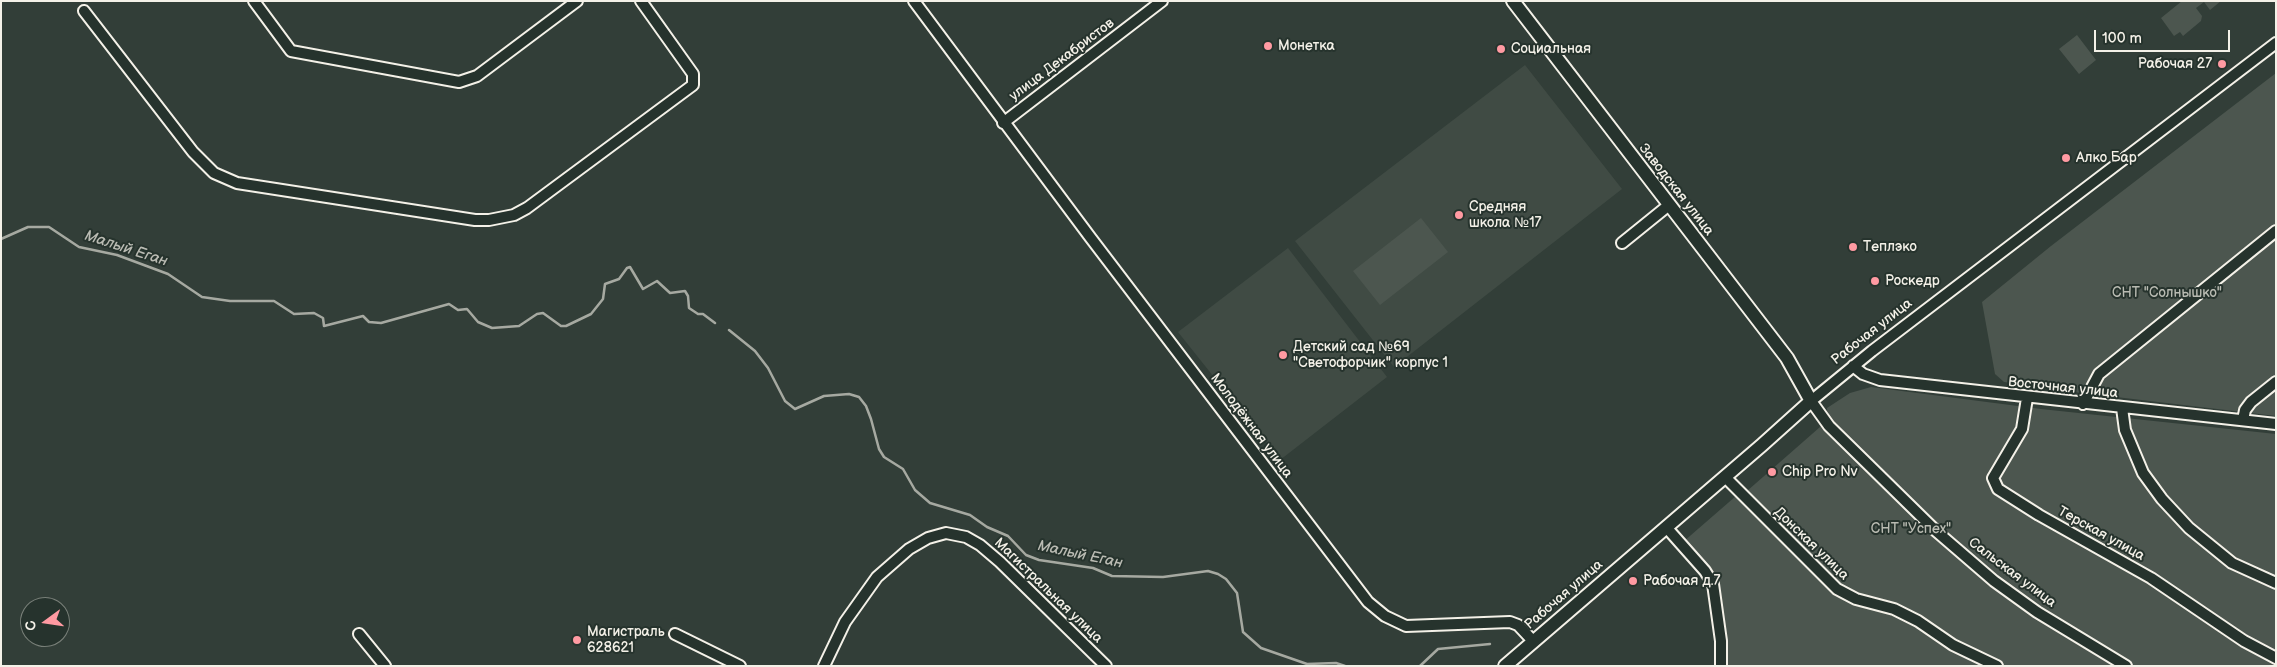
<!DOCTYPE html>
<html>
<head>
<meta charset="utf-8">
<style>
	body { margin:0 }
	#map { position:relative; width:2277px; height:667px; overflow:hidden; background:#323e38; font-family:"Balsamiq Sans",sans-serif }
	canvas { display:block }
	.frame { position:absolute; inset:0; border:2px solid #f4f1e8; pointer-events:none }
	.north { position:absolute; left:20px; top:597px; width:50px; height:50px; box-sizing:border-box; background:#26332d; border:1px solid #787f78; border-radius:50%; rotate:256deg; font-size:14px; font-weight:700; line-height:20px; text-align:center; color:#f4f1e8 }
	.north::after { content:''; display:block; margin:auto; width:18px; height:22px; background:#ff9aa2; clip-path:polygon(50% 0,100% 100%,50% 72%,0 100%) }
	.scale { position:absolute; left:2094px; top:30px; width:136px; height:22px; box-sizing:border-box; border:2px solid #f4f1e8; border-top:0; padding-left:6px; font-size:15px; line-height:18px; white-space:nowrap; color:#f4f1e8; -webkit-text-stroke:4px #26332d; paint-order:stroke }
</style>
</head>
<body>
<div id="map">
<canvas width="2277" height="667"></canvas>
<div class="frame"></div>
<div class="north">С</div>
<div class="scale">100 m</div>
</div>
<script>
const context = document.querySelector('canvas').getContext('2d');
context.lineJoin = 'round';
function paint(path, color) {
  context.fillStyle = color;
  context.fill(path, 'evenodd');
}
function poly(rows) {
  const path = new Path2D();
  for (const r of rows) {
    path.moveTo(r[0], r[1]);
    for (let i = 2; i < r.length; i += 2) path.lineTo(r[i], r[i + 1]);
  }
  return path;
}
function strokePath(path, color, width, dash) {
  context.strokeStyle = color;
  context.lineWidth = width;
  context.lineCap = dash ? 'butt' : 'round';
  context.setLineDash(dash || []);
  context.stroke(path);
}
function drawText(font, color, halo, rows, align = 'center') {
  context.font = font + ' "Balsamiq Sans",sans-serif';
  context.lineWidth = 4;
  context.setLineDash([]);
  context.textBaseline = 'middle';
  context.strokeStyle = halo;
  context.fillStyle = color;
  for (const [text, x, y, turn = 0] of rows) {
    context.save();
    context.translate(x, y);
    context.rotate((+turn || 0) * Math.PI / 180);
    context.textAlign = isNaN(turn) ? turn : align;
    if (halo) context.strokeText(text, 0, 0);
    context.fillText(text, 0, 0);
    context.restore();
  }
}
const built = poly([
	[1525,65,1622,189,1394,367,1295,241],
	[1288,248,1387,377,1280,460,1178,332]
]);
const green = poly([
	[2182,1,2221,1,2210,10,2204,2,2196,8,2202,16,2201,21,2183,36,2180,32,2174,36,2161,18],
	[2077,35,2096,60,2079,74,2059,49],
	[2276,73,2276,416,2074,392,2004,382,1995,374,1982,302,2051,246],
	[1421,218,1448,252,1380,305,1353,271],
	[1871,387,2041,409,2276,434,2276,666,1725,666,1717,580,1683,542,1736,496,1739,498,1828,420,1827,408,1850,393]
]);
const stream = poly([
	[1,239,28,227,49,227,79,247,117,255,168,274,202,297,230,301,274,301,294,314,314,313,323,318,324,326,363,316,369,322,381,323,449,304,458,310,467,309,478,322,492,328,519,326,537,314,543,313,561,326,566,326,591,314,603,299,605,284,619,279,627,268,630,267,643,289,657,281,670,293,685,291,688,296,689,308,698,314,703,314,715,323],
	[729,330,755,351,768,368,785,401,795,409,824,396,849,394,859,397,866,406,871,419,879,449,884,457,903,469,915,490,930,503,970,515,987,527,1008,536,1026,555,1039,560,1093,568,1112,576,1163,577,1208,571,1218,574,1226,579,1237,593,1243,632,1261,648,1307,664,1336,663,1345,666],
	[1420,666,1438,649,1490,644]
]);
const minor = poly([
	[254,1,291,51,459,82,477,76,577,1],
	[914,1,1090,237,1368,602,1385,616,1406,626,1510,622,1518,625,1533,641],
	[84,11,193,152,214,173,237,183,475,220,489,220,514,215,527,208,693,85,693,74,641,1],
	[1003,123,1162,1],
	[1622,243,1669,205],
	[1853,366,1863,374,1880,380,2276,424],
	[2027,398,2022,429,1993,478,1998,489,2039,515,2151,578,2244,641,2276,658],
	[2083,404,2099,374,2276,231],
	[2122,408,2125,430,2143,473,2162,499,2189,528,2232,563,2276,583],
	[2243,420,2245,410,2251,402,2276,382],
	[1725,477,1837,589,1856,599,1894,609,1918,621,1953,645,1997,666],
	[1666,527,1705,571,1713,584,1721,641,1721,666],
	[359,634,385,666],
	[675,634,740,666],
	[824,666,845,622,877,577,909,549,928,538,946,533,966,537,980,545,1000,562,1106,666],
	[2126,666,2037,612,1994,581,1936,531,1829,426,1811,401,1872,351,2276,43]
]);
const tertiary = poly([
	[1505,666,1762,445,1811,401,1787,358,1513,1]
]);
const markers = [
	[1268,46,5,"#ff9aa2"],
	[1501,49,5,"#ff9aa2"],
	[2222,64,5,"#ff9aa2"],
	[2066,158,5,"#ff9aa2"],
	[1459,215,5,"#ff9aa2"],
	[1853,247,5,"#ff9aa2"],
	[1875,281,5,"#ff9aa2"],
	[1283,355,5,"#ff9aa2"],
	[1772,472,5,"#ff9aa2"],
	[1633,581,5,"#ff9aa2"],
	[577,640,5,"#ff9aa2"]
];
const poiNames = [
	["Монетка",1278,46],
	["Социальная",1511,49],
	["Рабочая 27",2212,64,"right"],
	["Алко Бар",2076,158],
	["Средняя",1469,207],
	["школа №17",1469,223],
	["Теплэко",1863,247],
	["Роскедр",1885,281],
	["Детский сад №69",1293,347],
	["\"Светофорчик\" корпус 1",1293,363],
	["Chip Pro Nv",1782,472],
	["Рабочая д.7",1643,581],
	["Магистраль",587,632],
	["628621",587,648]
];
const streetNames = [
	["улица Декабристов",1062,60,-37],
	["Заводская улица",1676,190,52],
	["Рабочая улица",1872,332,-38],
	["Восточная улица",2063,388,6],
	["Молодёжная улица",1251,426,53],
	["Терская улица",2101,534,29],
	["Донская улица",1811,544,44],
	["Сальская улица",2012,573,37],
	["Магистральная улица",1048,591,44],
	["Рабочая улица",1564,595,-41]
];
const parkNames = [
	["СНТ \"Солнышко\"",2167,293],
	["СНТ \"Успех\"",1911,529]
];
const waterNames = [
	["Малый Еган",126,249,18],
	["Малый Еган",1080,555,12]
];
paint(built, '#404b44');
paint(green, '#4c564f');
strokePath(stream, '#a6a9a1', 2.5);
strokePath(minor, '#f4f1e8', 14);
strokePath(tertiary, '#f4f1e8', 16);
strokePath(minor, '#26332d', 10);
strokePath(tertiary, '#26332d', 12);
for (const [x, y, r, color] of markers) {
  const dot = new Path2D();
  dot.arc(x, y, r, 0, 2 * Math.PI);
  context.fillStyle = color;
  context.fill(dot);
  strokePath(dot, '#26332d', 2);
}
drawText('14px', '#f4f1e8', '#26332d', poiNames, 'left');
drawText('14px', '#f4f1e8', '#26332d', streetNames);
drawText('14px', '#b9bbb2', '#26332d', parkNames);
drawText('italic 15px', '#babbb3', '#26332d', waterNames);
</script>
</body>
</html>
